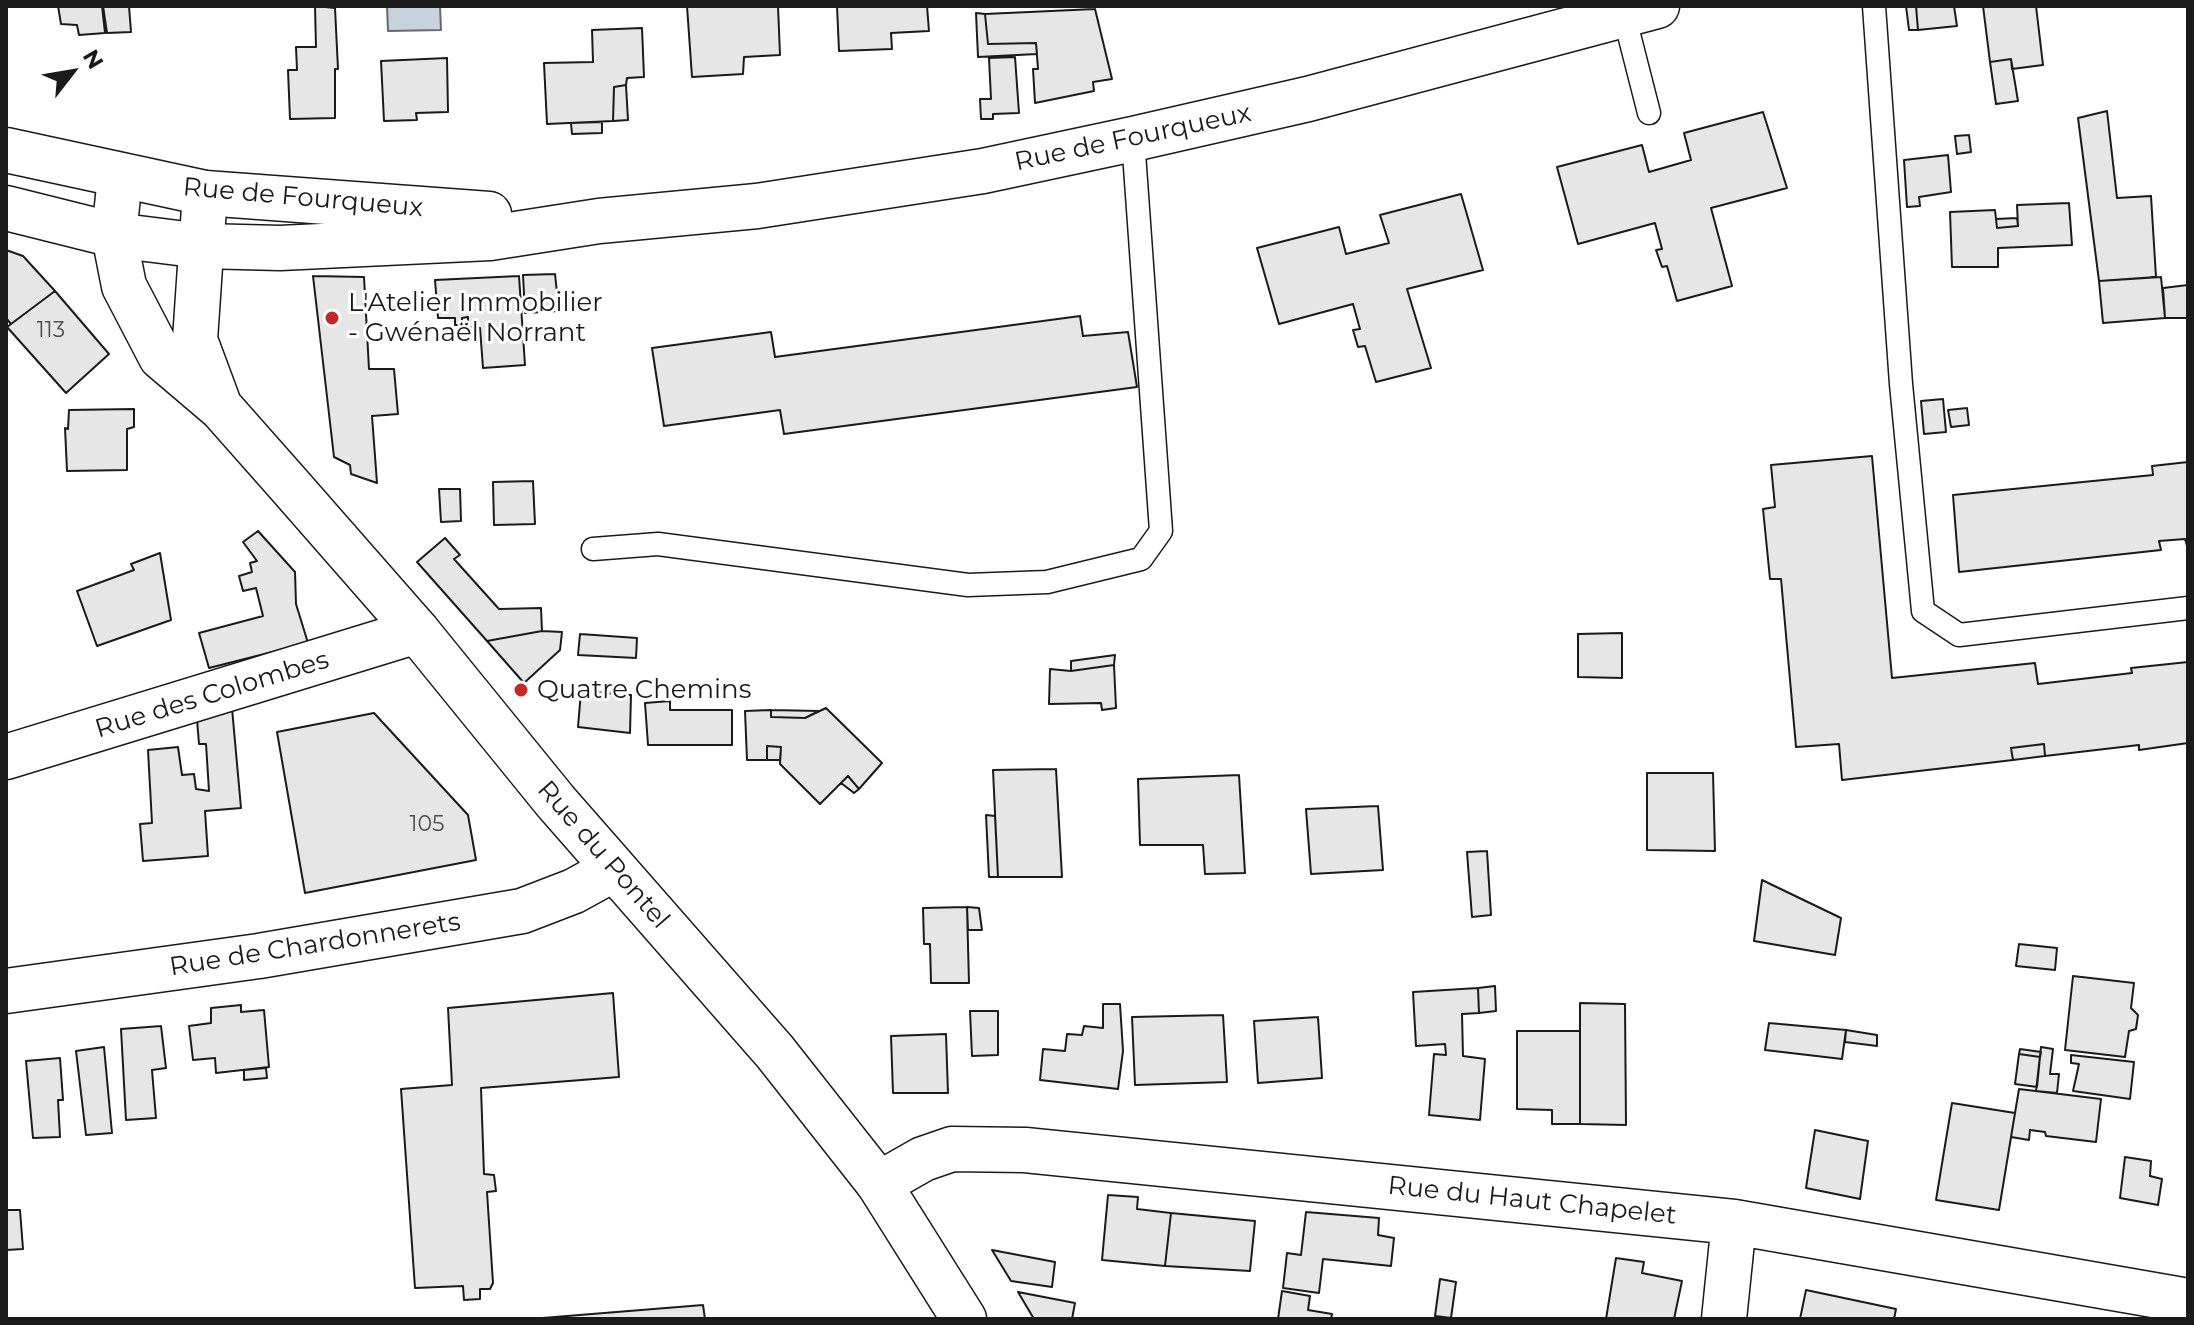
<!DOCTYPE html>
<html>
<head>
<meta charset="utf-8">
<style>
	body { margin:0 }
	#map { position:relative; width:2194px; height:1325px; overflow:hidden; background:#fff; font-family:Montserrat,sans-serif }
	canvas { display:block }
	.frame { position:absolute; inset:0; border:8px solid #1a1a1a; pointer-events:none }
	.north { position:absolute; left:32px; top:32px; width:80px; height:80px; -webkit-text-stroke:6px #fff; paint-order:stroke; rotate:59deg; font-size:22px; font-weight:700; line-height:32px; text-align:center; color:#1a1a1a }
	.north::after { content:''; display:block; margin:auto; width:28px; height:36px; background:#1a1a1a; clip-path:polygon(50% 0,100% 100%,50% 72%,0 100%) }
</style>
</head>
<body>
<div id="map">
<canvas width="2194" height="1325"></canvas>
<div class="frame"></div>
<div class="north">N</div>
</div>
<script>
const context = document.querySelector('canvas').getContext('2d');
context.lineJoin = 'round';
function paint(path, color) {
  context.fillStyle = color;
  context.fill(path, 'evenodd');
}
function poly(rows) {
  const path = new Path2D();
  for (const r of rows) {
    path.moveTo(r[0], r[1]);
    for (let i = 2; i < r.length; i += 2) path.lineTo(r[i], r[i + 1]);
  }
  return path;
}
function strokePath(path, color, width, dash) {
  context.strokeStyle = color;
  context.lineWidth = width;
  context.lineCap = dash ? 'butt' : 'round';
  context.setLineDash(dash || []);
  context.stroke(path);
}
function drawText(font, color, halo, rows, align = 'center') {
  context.font = font + ' Montserrat,sans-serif';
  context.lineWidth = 6;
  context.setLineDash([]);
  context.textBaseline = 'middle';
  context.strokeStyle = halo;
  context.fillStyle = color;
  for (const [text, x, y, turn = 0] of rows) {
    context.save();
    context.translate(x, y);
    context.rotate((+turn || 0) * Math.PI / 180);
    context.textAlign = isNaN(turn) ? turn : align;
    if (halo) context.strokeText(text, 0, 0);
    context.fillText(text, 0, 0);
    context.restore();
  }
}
const water = poly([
	[387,6,440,6,441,30,388,31,387,6]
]);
const building = poly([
	[58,6,102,6,105,33,79,35,77,25,61,24,58,6],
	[103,6,129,6,131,32,107,33,103,6],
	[315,6,335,8,338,69,335,69,335,118,290,119,288,70,297,70,296,47,316,47,315,6],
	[687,6,778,6,780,55,744,57,743,74,692,77,687,6],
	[837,6,927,6,929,31,891,33,892,49,839,51,837,6],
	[1906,6,1916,6,1918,30,1909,30,1906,6],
	[1916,6,1954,6,1957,26,1918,30,1916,6],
	[1983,6,2036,6,2043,65,2012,69,2011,59,1990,62,1983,6],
	[1095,9,1112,79,1093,82,1094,91,1035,103,1033,69,1038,69,1036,43,988,44,985,14,1095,9],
	[976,13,985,14,988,44,1036,43,1037,54,978,57,976,13],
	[642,28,644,77,627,78,626,85,614,87,613,121,547,124,544,63,593,62,592,30,642,28],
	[1015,57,1019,113,993,114,993,119,981,119,980,99,991,99,989,58,1015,57],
	[447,58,448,112,416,113,417,120,384,121,381,61,447,58],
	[2011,59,2018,101,1996,104,1990,62,2011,59],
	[626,85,628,120,613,121,614,87,626,85],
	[2107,111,2117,198,2151,196,2156,277,2099,281,2078,118,2107,111],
	[1763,112,1787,188,1711,208,1732,286,1677,301,1667,266,1662,267,1656,250,1662,249,1655,223,1578,244,1557,167,1642,145,1649,172,1691,160,1684,133,1763,112],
	[602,122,602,133,572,134,571,123,602,122],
	[1969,135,1971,152,1957,154,1955,136,1969,135],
	[1948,155,1951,192,1919,197,1920,206,1907,207,1904,160,1948,155],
	[1461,194,1483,270,1407,289,1431,368,1376,382,1365,346,1358,347,1353,330,1360,329,1353,304,1279,324,1257,248,1339,227,1346,254,1389,243,1380,215,1461,194],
	[2069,203,2072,245,1998,248,1998,267,1952,267,1950,212,1995,210,1997,228,2018,226,2017,205,2069,203],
	[2017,218,2018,226,1997,228,1996,219,2017,218],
	[6,250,23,256,55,291,11,324,6,318,6,250],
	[555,274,559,311,525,313,523,275,555,274],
	[313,276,364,277,369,369,394,369,398,414,372,416,377,483,351,474,350,465,334,457,313,276],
	[519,276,525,365,483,368,480,328,468,327,468,317,462,318,462,325,455,325,455,318,438,318,435,280,519,276],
	[2161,277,2165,318,2103,323,2099,281,2161,277],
	[2188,285,2188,318,2165,318,2163,288,2188,285],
	[55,291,109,354,66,393,7,327,55,291],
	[1080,316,1083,336,1128,332,1137,387,784,434,780,410,664,426,652,348,771,332,775,357,1080,316],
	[1943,399,1946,432,1924,434,1921,401,1943,399],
	[1967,408,1969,425,1951,427,1948,410,1967,408],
	[134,409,134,427,127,429,127,470,67,471,65,428,68,429,69,410,134,409],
	[1872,456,1892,678,2035,663,2038,684,2132,673,2131,668,2188,662,2188,743,2139,750,2139,745,2045,756,2044,744,2011,748,2013,760,1842,780,1839,744,1796,747,1781,579,1770,579,1763,509,1775,507,1771,465,1872,456],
	[2188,462,2188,549,2185,539,2159,541,2161,550,1959,572,1953,495,2153,475,2152,466,2188,462],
	[533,481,535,524,494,525,493,482,533,481],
	[439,489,460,489,461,521,441,522,439,489],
	[258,531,295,572,296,604,308,643,209,668,199,633,263,616,256,588,243,591,239,576,252,572,250,563,257,561,243,542,258,531],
	[445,538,460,555,454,559,499,609,541,608,542,631,487,641,417,562,445,538],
	[160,553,171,620,97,646,77,591,134,570,131,564,160,553],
	[542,631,562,632,560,650,524,683,487,641,542,631],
	[1622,633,1622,678,1578,677,1578,634,1622,633],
	[580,634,637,638,636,658,578,655,580,634],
	[1115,655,1114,665,1071,671,1071,661,1115,655],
	[1114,665,1116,708,1102,710,1101,703,1049,704,1050,669,1071,671,1114,665],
	[581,691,631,695,630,733,578,727,581,691],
	[231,697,241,808,205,811,208,856,143,861,140,824,152,823,148,750,178,747,182,775,194,774,196,789,209,791,206,744,199,744,196,707,231,697],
	[670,701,670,710,732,710,732,745,648,745,645,703,670,701],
	[826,708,882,763,859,789,848,776,820,804,780,764,781,747,767,746,767,760,747,760,745,711,771,710,771,717,805,718,826,708],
	[771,710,819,711,805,718,771,717,771,710],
	[374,713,468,815,476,860,305,893,277,732,374,713],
	[2044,744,2045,756,2013,760,2011,748,2044,744],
	[767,746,781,747,780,760,767,760,767,746],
	[1056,769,1062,877,998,877,993,770,1056,769],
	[1647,773,1713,773,1715,851,1647,850,1647,773],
	[1239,775,1245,873,1205,874,1203,845,1140,845,1138,779,1239,775],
	[848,776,859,789,854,793,841,783,848,776],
	[1378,806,1383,870,1311,874,1306,809,1378,806],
	[986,815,995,816,998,877,989,877,986,815],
	[1487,851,1491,915,1472,917,1467,852,1487,851],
	[1762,880,1841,918,1835,955,1754,941,1762,880],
	[967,907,979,908,982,930,968,930,967,907],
	[967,907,969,983,931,983,930,944,924,944,923,908,967,907],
	[2019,944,2057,948,2055,970,2016,966,2019,944],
	[2073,976,2134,983,2131,1008,2138,1015,2136,1029,2129,1031,2125,1057,2065,1050,2073,976],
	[1495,986,1496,1011,1479,1013,1478,988,1495,986],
	[1478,988,1479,1013,1462,1014,1463,1056,1485,1059,1480,1120,1429,1115,1434,1054,1446,1055,1445,1044,1416,1046,1413,992,1478,988],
	[613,993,619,1077,481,1088,484,1174,494,1175,496,1191,487,1192,493,1283,490,1289,480,1289,480,1299,464,1300,463,1286,415,1288,401,1089,452,1085,448,1008,613,993],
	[1580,1003,1625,1004,1626,1125,1580,1124,1580,1003],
	[1103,1004,1120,1004,1123,1051,1118,1089,1040,1080,1043,1049,1065,1051,1067,1034,1082,1035,1084,1026,1103,1028,1103,1004],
	[241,1005,241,1012,264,1010,269,1067,216,1073,215,1058,193,1060,189,1026,211,1023,211,1008,241,1005],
	[970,1011,998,1011,998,1055,972,1056,970,1011],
	[1223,1015,1227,1082,1135,1085,1132,1017,1223,1015],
	[1318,1017,1322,1078,1258,1083,1254,1021,1318,1017],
	[1769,1023,1846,1030,1842,1059,1765,1050,1769,1023],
	[161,1026,166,1068,152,1070,156,1118,126,1120,121,1029,161,1026],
	[1846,1030,1877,1035,1877,1046,1845,1042,1846,1030],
	[1517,1031,1580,1031,1580,1124,1552,1124,1552,1110,1517,1109,1517,1031],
	[946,1034,948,1093,893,1093,891,1036,946,1034],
	[104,1047,112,1133,86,1135,76,1051,104,1047],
	[2041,1047,2053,1049,2050,1074,2059,1074,2057,1093,2036,1091,2041,1047],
	[2020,1049,2041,1052,2040,1057,2019,1054,2020,1049],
	[2019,1054,2040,1057,2037,1087,2015,1084,2019,1054],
	[2071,1055,2134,1062,2130,1099,2073,1091,2079,1064,2071,1063,2071,1055],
	[60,1058,63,1100,58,1100,60,1137,33,1138,26,1061,60,1058],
	[266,1068,267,1078,244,1080,244,1070,266,1068],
	[2019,1089,2101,1099,2096,1142,2046,1136,2045,1132,2030,1130,2029,1140,2011,1137,2019,1089],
	[1952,1103,2015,1113,1999,1210,1936,1200,1952,1103],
	[1815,1130,1868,1141,1860,1199,1806,1188,1815,1130],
	[2125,1157,2151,1161,2150,1176,2162,1179,2158,1205,2120,1198,2125,1157],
	[1108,1195,1138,1197,1137,1209,1171,1213,1165,1266,1102,1260,1108,1195],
	[6,1210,20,1210,23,1249,6,1250,6,1210],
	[1306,1212,1379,1218,1378,1235,1394,1238,1391,1266,1323,1259,1319,1293,1283,1288,1287,1253,1301,1255,1306,1212],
	[1171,1213,1255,1221,1250,1271,1165,1266,1171,1213],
	[992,1250,1055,1262,1052,1287,1011,1281,992,1250],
	[1616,1258,1644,1262,1642,1273,1682,1281,1674,1319,1606,1319,1616,1258],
	[1440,1279,1456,1282,1451,1318,1435,1316,1440,1279],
	[1806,1290,1896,1309,1894,1319,1800,1319,1806,1290],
	[1282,1291,1310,1296,1308,1310,1332,1314,1331,1319,1278,1319,1282,1291],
	[1018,1292,1075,1303,1072,1319,1034,1319,1018,1292],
	[703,1305,705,1319,530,1319,703,1305]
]);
const service = poly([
	[1874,6,1901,384,1923,611,1959,635,2188,608],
	[1624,15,1649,113],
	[593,549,658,544,968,585,1047,582,1141,559,1161,531,1133,139]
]);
const minor = poly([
	[6,757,417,631],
	[6,991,259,956,522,911,574,891,614,869],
	[879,1184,923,1159,952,1149,1025,1150,1734,1222,2188,1301],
	[1724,1319,1734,1222]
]);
const secondary = poly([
	[120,177,114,235,124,286,161,357,221,408,290,486,417,631,556,802,775,1052,879,1184,964,1319],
	[205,193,195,340,218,402]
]);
const primary = poly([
	[6,150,205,193,489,214],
	[6,208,114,235,202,246,280,248,490,238,599,221,757,206,983,171,1133,139,1308,99,1657,6]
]);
const markers = [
	[332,318,8,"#c62828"],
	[521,690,8,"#c62828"]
];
const numberNames = [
	["113",51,331],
	["105",427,825]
];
const streetNames = [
	["Rue de Fourqueux",1133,138,-12],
	["Rue de Fourqueux",303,198,5],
	["Rue des Colombes",212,695,-17],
	["Rue du Pontel",603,855,49],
	["Rue de Chardonnerets",315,945,-9],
	["Rue du Haut Chapelet",1532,1201,6]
];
const poiNames = [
	["L'Atelier Immobilier",348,303],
	["- Gwénaël Norrant",348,333],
	["Quatre Chemins",537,690]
];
paint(water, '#c6d2dc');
strokePath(water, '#6a6a6a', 2);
paint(building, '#e6e6e6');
strokePath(building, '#1a1a1a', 2);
strokePath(service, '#1a1a1a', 25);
strokePath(minor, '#1a1a1a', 47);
strokePath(secondary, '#1a1a1a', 47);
strokePath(primary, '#1a1a1a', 47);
strokePath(service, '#fff', 22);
strokePath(minor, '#fff', 44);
strokePath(secondary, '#fff', 44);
strokePath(primary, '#fff', 44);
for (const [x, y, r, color] of markers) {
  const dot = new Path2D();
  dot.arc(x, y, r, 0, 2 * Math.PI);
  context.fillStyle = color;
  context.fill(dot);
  strokePath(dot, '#fff', 3);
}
drawText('22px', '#4d4d4d', null, numberNames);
drawText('26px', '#1a1a1a', '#fff', streetNames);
drawText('26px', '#1a1a1a', '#fff', poiNames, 'left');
</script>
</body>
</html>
